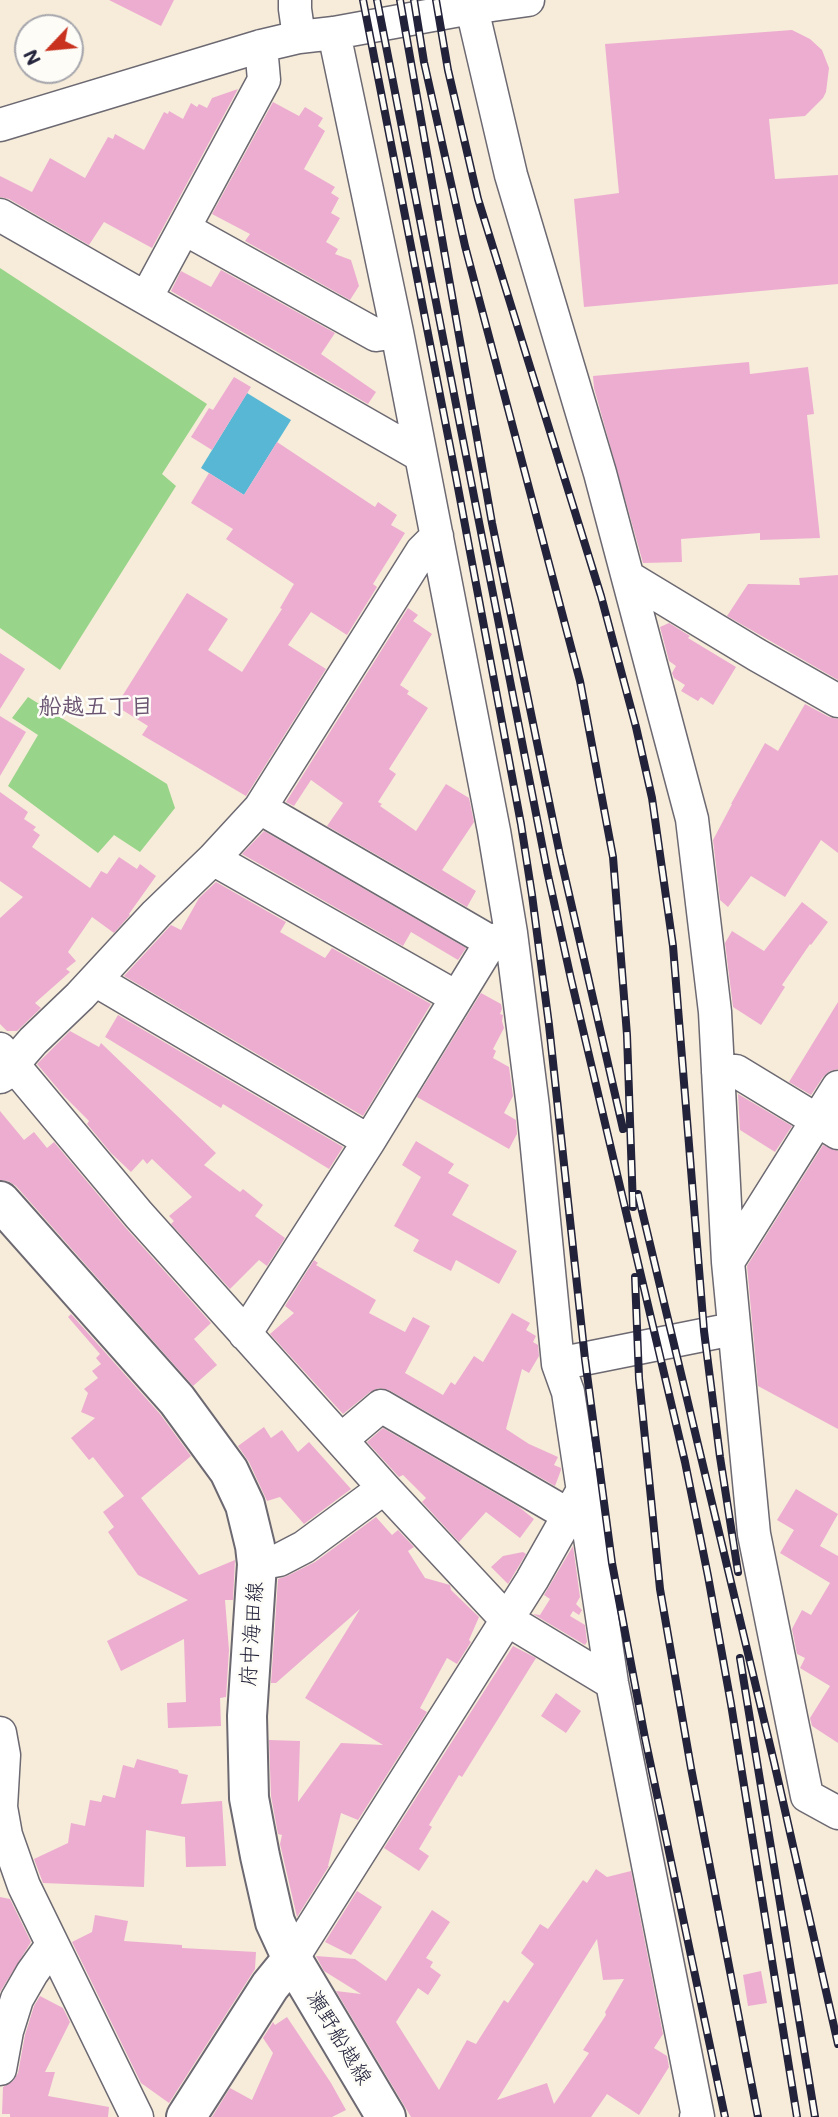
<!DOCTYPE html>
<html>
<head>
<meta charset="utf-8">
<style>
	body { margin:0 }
	#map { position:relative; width:838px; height:2117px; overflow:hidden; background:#f6ecd9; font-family:Mali,sans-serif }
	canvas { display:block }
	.north { position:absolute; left:14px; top:14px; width:70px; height:70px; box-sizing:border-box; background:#fdfcf7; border:2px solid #a5a5ac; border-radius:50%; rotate:244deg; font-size:19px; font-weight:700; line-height:28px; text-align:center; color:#22223b }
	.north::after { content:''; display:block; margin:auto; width:24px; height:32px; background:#c8321e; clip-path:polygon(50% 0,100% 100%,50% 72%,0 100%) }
</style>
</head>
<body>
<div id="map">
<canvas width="838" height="2117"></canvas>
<div class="north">N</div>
</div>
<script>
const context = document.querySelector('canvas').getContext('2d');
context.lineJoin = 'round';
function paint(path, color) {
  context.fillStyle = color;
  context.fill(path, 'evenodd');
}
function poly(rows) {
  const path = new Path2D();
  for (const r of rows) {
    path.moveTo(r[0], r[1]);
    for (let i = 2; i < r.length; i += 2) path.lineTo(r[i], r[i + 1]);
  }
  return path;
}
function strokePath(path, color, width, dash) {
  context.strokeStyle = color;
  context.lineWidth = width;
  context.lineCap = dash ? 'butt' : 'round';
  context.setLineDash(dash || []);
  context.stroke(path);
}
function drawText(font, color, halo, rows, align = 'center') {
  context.font = font + ' Mali,"Klee One",sans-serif';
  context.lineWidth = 5;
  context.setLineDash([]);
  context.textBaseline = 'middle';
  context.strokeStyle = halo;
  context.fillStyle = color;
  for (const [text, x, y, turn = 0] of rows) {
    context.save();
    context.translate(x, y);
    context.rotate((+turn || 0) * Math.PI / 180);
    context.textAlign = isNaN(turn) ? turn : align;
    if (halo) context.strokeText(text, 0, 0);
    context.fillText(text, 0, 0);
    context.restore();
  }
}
const green = poly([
	[0,268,207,404,162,474,176,486,60,670,0,628],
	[28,697,167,784,175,808,140,852,114,835,98,853,8,786,38,735,12,718]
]);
const water = poly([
	[247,393,291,420,244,495,201,468]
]);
const building = poly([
	[109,0,174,0,161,26],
	[792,30,810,39,822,50,829,68,826,92,823,98,805,116,769,119,775,179,838,175,838,284,584,307,574,199,619,193,605,44],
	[238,89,152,248,104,222,89,245,9,199,0,197,0,176,32,192,50,158,85,178,108,137,113,139,115,134,144,150,164,112,168,114,169,111,183,119,191,103,197,107,199,104,207,108,212,98],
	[273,102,299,116,305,107,323,118,318,126,325,131,304,169,335,187,331,193,339,198,331,213,340,218,326,242,338,249,335,254,351,260,359,286,350,300,245,241,250,234,212,214],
	[221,270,335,333,321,354,376,392,368,404,171,291,181,271,211,287],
	[749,362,750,374,808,367,814,414,807,415,820,538,760,540,760,533,681,539,682,562,643,563,594,388,593,376],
	[234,377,251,387,212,450,191,437,209,408,213,410],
	[277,442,375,507,378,502,397,515,391,525,405,533,373,584,377,587,347,635,311,612,288,645,326,669,246,796,142,735,148,726,116,706,187,593,228,619,208,650,242,672,282,609,280,608,294,584,226,539,233,529,191,503,209,473,244,495],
	[838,575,838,680,727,616,748,584,800,585,799,578],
	[408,608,418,615,413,621,432,634,400,685,409,691,407,694,428,708,389,769,396,774,378,802,382,804,380,806,416,831,446,784,469,798,474,822,442,870,476,891,467,907,327,826,343,803,311,780,294,806,286,802],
	[669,623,690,636,688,638,736,667,713,705,701,697,698,701,681,691,685,685,674,678,672,673,676,666,669,661,660,627],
	[0,653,25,669,0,709],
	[805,704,829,717,838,719,838,853,821,840,785,897,751,876,728,907,720,900,713,840,732,804,731,804,765,743,778,751],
	[0,716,26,732,0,776],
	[0,792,28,812,24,819,36,827,33,830,40,835,32,847,90,888,101,871,107,874,119,857,137,869,140,864,156,876,129,914,130,915,114,933,92,917,68,952,76,961,66,969,70,972,35,1003,41,1008,17,1031,7,1031,0,1024,0,918,23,897,0,881],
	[264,831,466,948,458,960,411,932,403,946,242,854],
	[216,882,286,922,280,932,325,958,332,948,431,1004,363,1116,124,976,171,925,181,930,199,898],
	[802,902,828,922,811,945,810,944,782,985,785,987,761,1025,733,1007,725,943,732,931,764,951],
	[481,993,501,1004,502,1009,500,1014,503,1015,502,1021,504,1028,493,1049,496,1051,493,1058,509,1067,513,1096,504,1113,516,1120,517,1134,509,1149,417,1097],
	[838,1002,838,1069,830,1071,823,1077,811,1095,789,1082],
	[118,1015,343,1147,329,1169,223,1104,221,1108,105,1037],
	[70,1031,99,1047,101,1043,216,1153,204,1165,240,1192,243,1189,263,1205,255,1216,285,1238,267,1266,259,1260,230,1289,171,1224,174,1221,169,1216,192,1197,152,1159,147,1164,143,1159,131,1172,111,1153,87,1124,89,1121,64,1096,37,1064],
	[738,1094,792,1126,775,1152,740,1130],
	[0,1111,24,1140,34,1132,47,1148,54,1142,125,1227,211,1323,194,1339,217,1365,193,1386,16,1186,8,1181,0,1180],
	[416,1141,454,1164,448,1173,469,1185,452,1215,517,1251,499,1284,456,1260,451,1271,413,1251,419,1240,394,1226,421,1177,402,1165],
	[823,1145,838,1151,838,1429,758,1386,747,1266],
	[314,1260,318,1263,316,1265,376,1300,369,1313,405,1332,413,1317,430,1326,405,1373,443,1395,451,1382,455,1385,474,1356,483,1362,512,1313,530,1323,526,1330,536,1336,533,1342,538,1345,539,1356,529,1373,522,1369,506,1429,529,1444,558,1457,554,1465,561,1468,561,1470,555,1486,389,1390,379,1388,370,1392,343,1414,270,1334,294,1313,285,1306],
	[71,1314,160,1414,191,1456,141,1498,199,1575,235,1560,233,1600,225,1600,229,1650,226,1697,220,1698,221,1726,168,1728,167,1703,186,1702,184,1639,121,1671,107,1641,188,1600,138,1575,108,1532,114,1527,103,1512,124,1496,93,1457,89,1460,71,1438,95,1418,81,1412,88,1393,84,1389,98,1378,92,1371,101,1364,96,1358,100,1354,68,1317],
	[264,1427,271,1438,282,1430,298,1452,309,1442,351,1489,304,1524,280,1497,267,1501,249,1462,238,1446],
	[383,1428,519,1507,534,1519,520,1538,486,1512,459,1542,422,1502,426,1498,403,1475,399,1477,367,1442],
	[796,1489,838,1514,820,1546,838,1556,838,1743,812,1726,810,1718,830,1686,800,1668,805,1658,797,1654,792,1629,802,1610,811,1615,830,1583,780,1553,794,1530,777,1520],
	[376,1517,392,1535,398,1530,414,1547,408,1551,425,1578,450,1585,451,1590,479,1617,469,1640,471,1642,457,1664,447,1658,420,1708,427,1712,358,1820,341,1813,328,1866,329,1866,297,1917,280,1844,282,1835,278,1834,271,1796,269,1740,300,1741,298,1802,341,1743,383,1745,305,1698,360,1609,276,1683,271,1683,278,1579,287,1576,315,1562],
	[573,1546,580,1597,576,1604,582,1610,579,1615,573,1611,570,1616,585,1625,587,1642,585,1645,533,1614,540,1615,550,1599,544,1595],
	[523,1552,526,1554,508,1584,491,1567,503,1556],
	[513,1646,536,1658,462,1777,459,1775,429,1825,432,1827,419,1849,429,1856,419,1871,384,1848],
	[556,1693,581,1711,566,1733,541,1716],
	[137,1759,178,1770,179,1773,188,1775,181,1804,222,1801,226,1866,186,1867,185,1837,146,1830,144,1887,43,1883,34,1859,68,1843,71,1823,85,1826,90,1800,101,1802,103,1795,115,1798,123,1765,134,1768],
	[596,1869,607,1877,631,1871,663,2034,654,2048,667,2056,669,2067,639,2115,607,2094,591,2117,411,2117,336,1991,361,1994,324,1971,316,1956,355,1959,386,1981,432,1910,450,1922,426,1958,433,1962,430,1967,441,1975,428,1995,418,1988,396,2022,439,2090,467,2040,476,2044,504,2000,508,2003,534,1964,521,1953,540,1924,548,1929,583,1880,587,1883],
	[597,1939,603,1980,624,1979,605,2012,606,2015,583,2050,589,2053,554,2104,547,2083,497,2100],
	[357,1891,382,1907,351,1955,325,1942],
	[0,1897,10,1899,31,1942,0,1992],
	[95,1915,128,1921,124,1941,182,1945,182,1948,256,1952,255,1969,169,2103,141,2083,72,1942,92,1932],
	[761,1971,767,2003,748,2006,743,1975],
	[40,1996,63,2008,70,2022,45,2072,55,2072,48,2096,109,2107,108,2117,10,2117,10,2114,2,2114,3,2087,13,2081,18,2073,25,2035,34,2006],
	[287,2017,331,2083,346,2110,332,2117,212,2117,230,2088,252,2100,273,2053,263,2038,273,2022,275,2025]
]);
const minor = poly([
	[295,0,295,9,299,37],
	[470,0,511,175,600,473,692,819,715,1012,728,1262,754,1534,807,1796,838,1813],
	[334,33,397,332,494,831,511,933,533,1107,558,1364,568,1392,612,1683,698,2117,696,2117],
	[0,125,261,46,299,37,334,33,471,8,528,0],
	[0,215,420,455],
	[185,229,376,335,397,332],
	[146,298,264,80,261,46],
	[628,577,757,655,838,701],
	[260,808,491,942],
	[213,859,456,997],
	[95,980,369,1141],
	[0,1049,139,1215,384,1488,506,1619,612,1683],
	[718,1072,736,1071,838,1133],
	[0,1077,7,1073,13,1064,33,1041,80,996,156,914,213,859,260,808,422,551,437,536],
	[728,1262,838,1087],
	[245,1334,369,1141,491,942,511,933],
	[558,1364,733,1329],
	[341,1440,381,1406,567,1514],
	[257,1564,279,1560,304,1547,384,1488],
	[0,1733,4,1755,1,1807,6,1835,24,1886,137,2117],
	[292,1959,532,1580,583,1490],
	[0,2069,7,2031,17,1999,32,1973,52,1945]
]);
const major = poly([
	[0,1201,177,1400,229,1471,245,1505,255,1546,257,1564,247,1716,249,1798,260,1856,275,1922,292,1959,386,2117],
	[186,2117,270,1986,292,1959]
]);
const rail = poly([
	[363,0,456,477,521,824,532,895,549,1025,585,1359,612,1563,645,1738,725,2117],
	[377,0,548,875,571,979,685,1462,708,1576,731,1704,797,2117],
	[400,0,492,523,560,855,623,1129],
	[414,0,424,62,465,246,580,681,613,857,627,1035,633,1207],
	[436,0,448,70,478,199,601,596,636,727,652,798,673,946,704,1331,720,1457,738,1572],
	[638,1194,774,1762,838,2044],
	[635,1277,639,1378,660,1589,691,1768,758,2117],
	[740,1658,815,2117]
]);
const streetNames = [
	["府中海田線",252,1634,-86],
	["瀬野船越線",339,2038,59]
];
const neighbourhoodNames = [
	["船越五丁目",96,707]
];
paint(green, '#98d489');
paint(water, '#57b7d5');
paint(building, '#edadd1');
strokePath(minor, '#6c6972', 35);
strokePath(major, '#6c6972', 42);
strokePath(minor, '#fff', 32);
strokePath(major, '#fff', 38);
strokePath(rail, '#22223b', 8);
strokePath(rail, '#fdfcf7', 5, [16]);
drawText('21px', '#22223b', '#fdfcf7', streetNames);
drawText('bold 23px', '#695370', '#fdfcf7', neighbourhoodNames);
</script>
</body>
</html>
